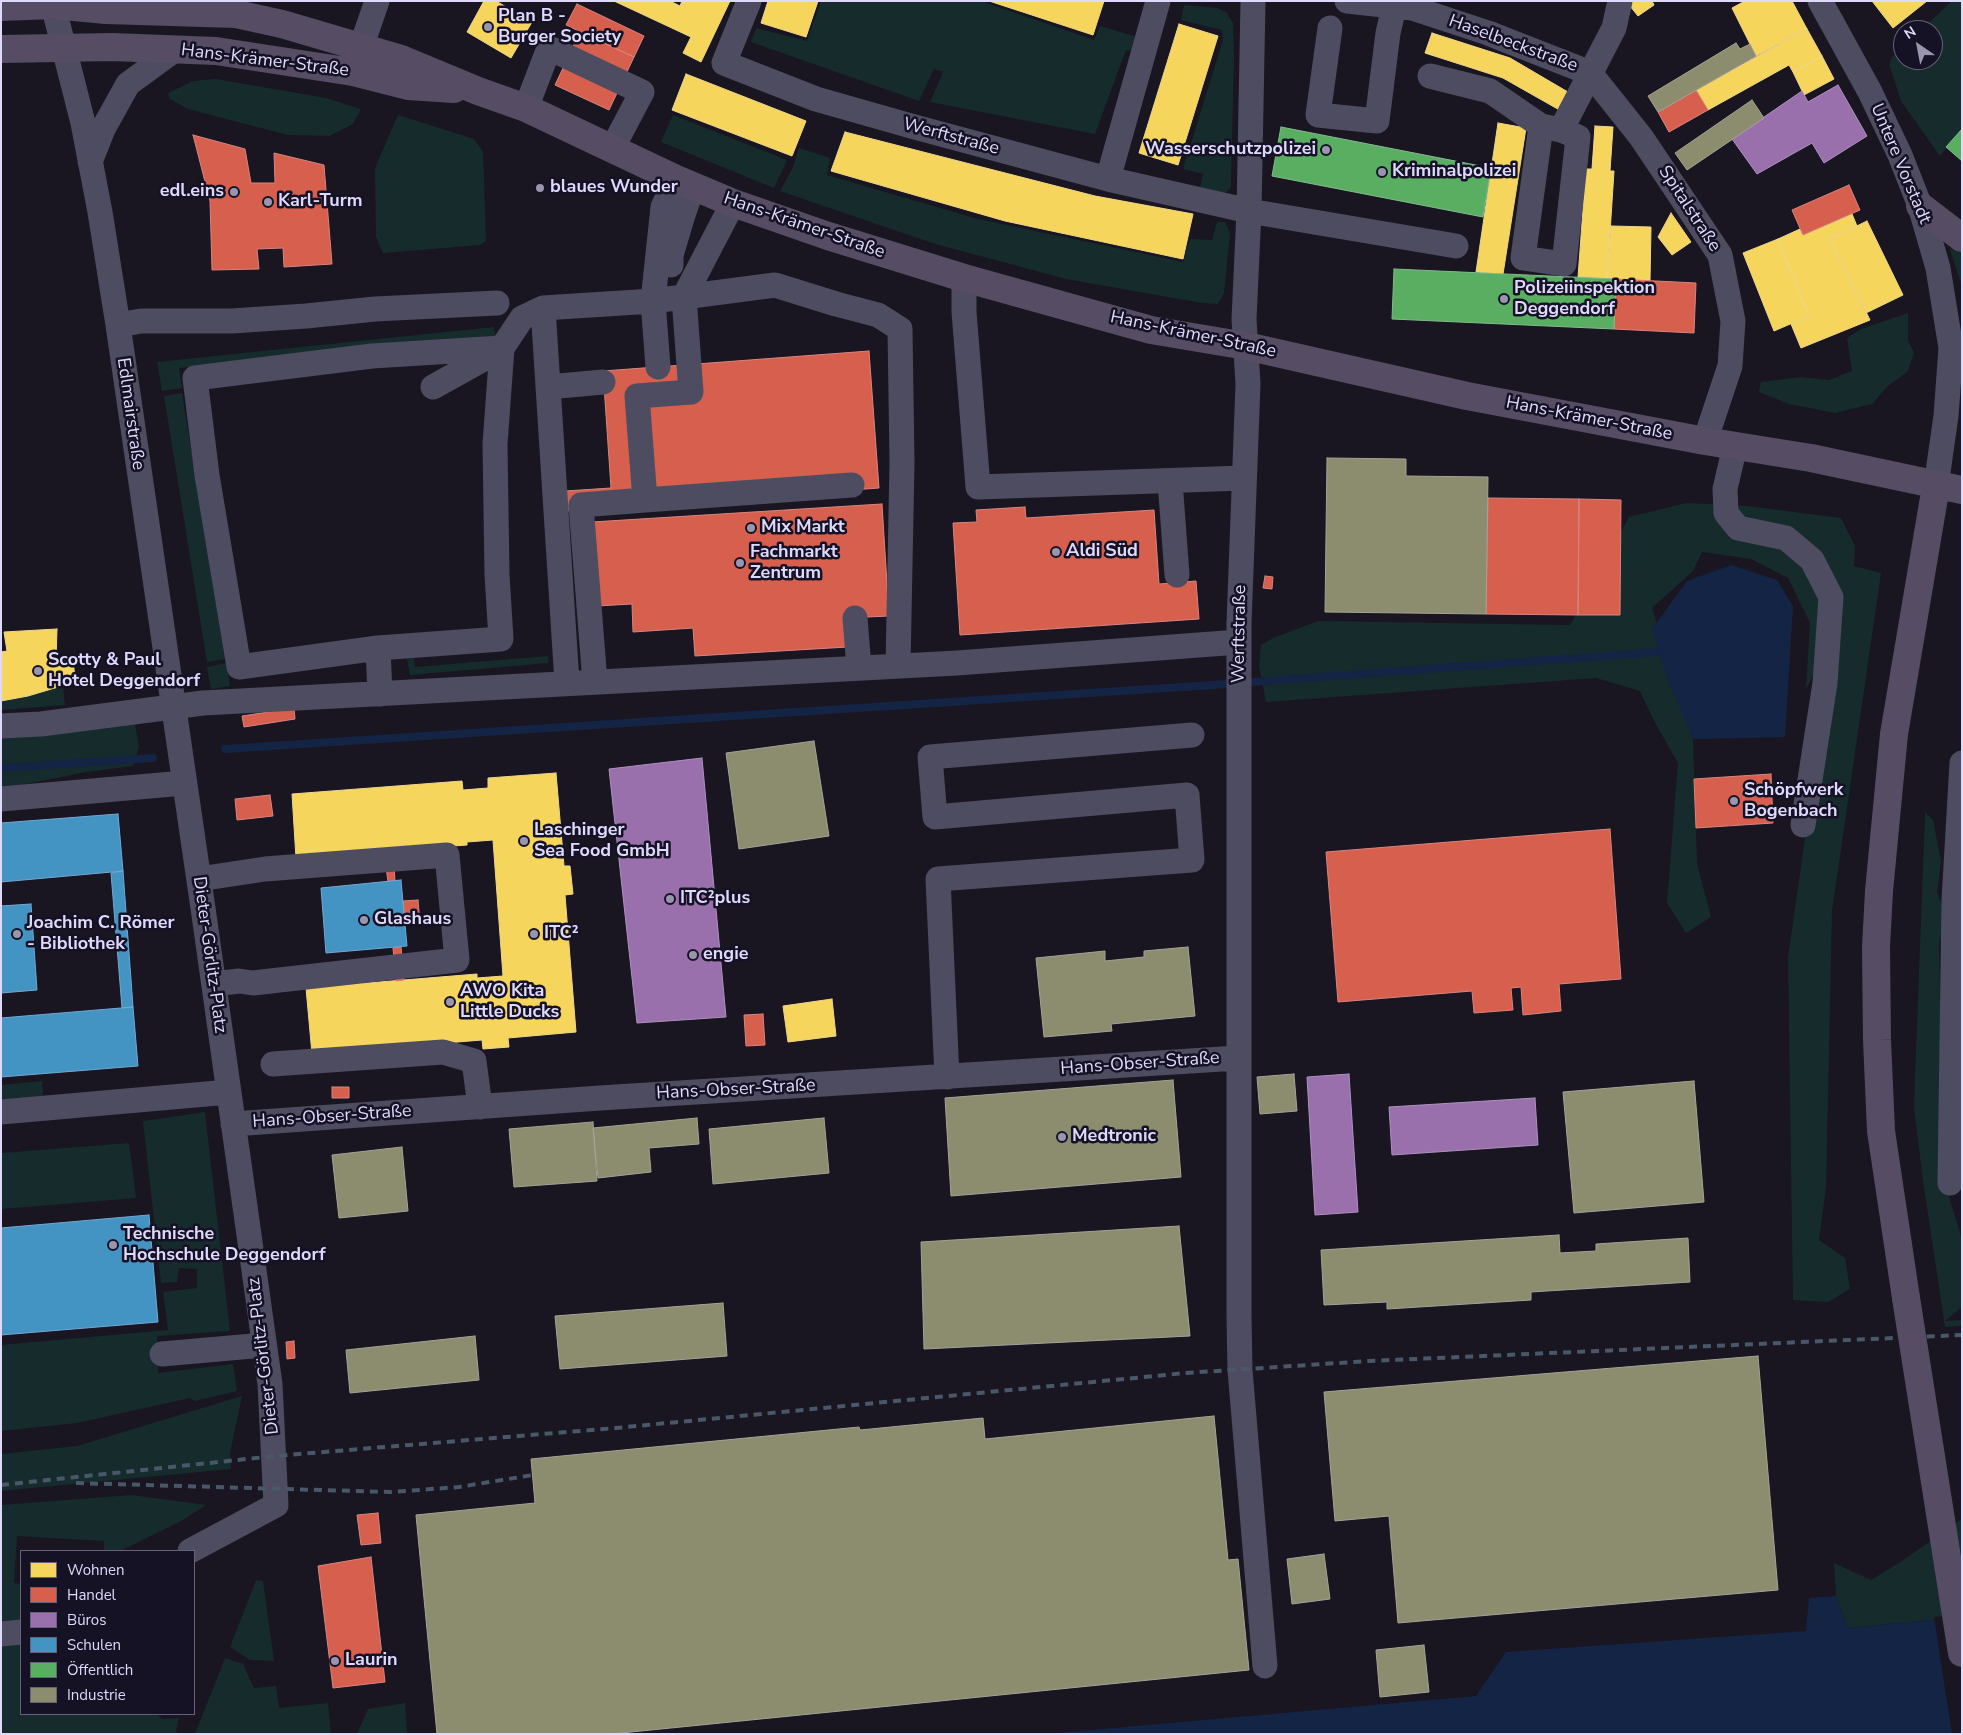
<!DOCTYPE html>
<html>
<head>
<meta charset="utf-8">
<style>
	body { margin:0 }
	#map { position:relative; width:1963px; height:1735px; overflow:hidden; background:#191621; font-family:"Nunito Sans",sans-serif }
	canvas { display:block }
	.frame { position:absolute; inset:0; border:2px solid #dfd9fb; pointer-events:none }
	.legend { position:absolute; left:20px; top:1550px; width:175px; height:165px; box-sizing:border-box; background:#161225; border:1px solid #66627b; margin:0; padding:6px 9px; list-style:none; font-size:15px; color:#dfd9fb }
	.legend li { display:flex; align-items:center; gap:10px; height:25px }
	.legend b { width:25px; border:1px solid #66627b }
	.north { position:absolute; left:1893px; top:20px; width:50px; height:50px; box-sizing:border-box; background:#161225; border:1px solid #66627b; border-radius:50%; rotate:327deg; font-size:14px; font-weight:700; line-height:20px; text-align:center; color:#dfd9fb }
	.north::after { content:''; display:block; margin:auto; width:18px; height:22px; background:#9a95af; clip-path:polygon(50% 0,100% 100%,50% 72%,0 100%) }
</style>
</head>
<body>
<div id="map">
<canvas width="1963" height="1735"></canvas>
<div class="frame"></div>
<ul class="legend">
<li><b style="height:14px;background:#f6d55c"></b>Wohnen</li>
<li><b style="height:14px;background:#d6604d"></b>Handel</li>
<li><b style="height:14px;background:#9970ab"></b>Büros</li>
<li><b style="height:14px;background:#4393c3"></b>Schulen</li>
<li><b style="height:14px;background:#5aae61"></b>Öffentlich</li>
<li><b style="height:14px;background:#8c8c6e"></b>Industrie</li>
</ul>
<div class="north">N</div>
</div>
<script>
const context = document.querySelector('canvas').getContext('2d');
context.lineJoin = 'round';
function paint(path, color) {
  context.fillStyle = color;
  context.fill(path, 'evenodd');
}
function poly(rows) {
  const path = new Path2D();
  for (const r of rows) {
    path.moveTo(r[0], r[1]);
    for (let i = 2; i < r.length; i += 2) path.lineTo(r[i], r[i + 1]);
  }
  return path;
}
function strokePath(path, color, width, dash) {
  context.strokeStyle = color;
  context.lineWidth = width;
  context.lineCap = dash ? 'butt' : 'round';
  context.setLineDash(dash || []);
  context.stroke(path);
}
function drawText(font, color, halo, rows, align = 'center') {
  context.font = font + ' "Nunito Sans",sans-serif';
  context.lineWidth = 5;
  context.setLineDash([]);
  context.textBaseline = 'middle';
  context.strokeStyle = halo;
  context.fillStyle = color;
  for (const [text, x, y, turn = 0] of rows) {
    context.save();
    context.translate(x, y);
    context.rotate((+turn || 0) * Math.PI / 180);
    context.textAlign = isNaN(turn) ? turn : align;
    if (halo) context.strokeText(text, 0, 0);
    context.fillText(text, 0, 0);
    context.restore();
  }
}
const green = poly([
	[821,1,981,1,1094,40,1100,26,1141,38,1138,51,1126,50,1095,134,930,102,943,72,934,69,919,101,751,42,756,28,807,41],
	[1952,1,1962,1,1962,129,1940,156,1901,101,1889,64,1893,56,1903,46,1903,60,1933,60,1933,30,1921,30],
	[1184,5,1217,8,1226,12,1233,23,1234,56,1231,187,1225,193,1199,193,1203,174,1183,169,1223,40,1222,30,1181,20],
	[216,79,326,98,361,109,353,124,329,136,288,135,188,109,170,99,168,93,193,81],
	[398,115,474,139,483,152,486,241,480,245,383,253,376,237,375,168],
	[673,115,787,160,774,188,661,142],
	[799,148,830,158,827,175,978,219,1183,262,1190,239,1212,240,1217,222,1225,222,1230,233,1224,293,1218,304,1202,303,1066,279,932,243,780,191,793,167],
	[1957,242,1962,247,1962,286,1950,250],
	[1908,313,1908,340,1914,353,1908,371,1887,387,1872,404,1835,413,1789,404,1759,392,1761,382,1801,377,1829,380,1852,371,1847,338,1861,329],
	[494,327,496,340,179,368,182,388,162,391,157,362],
	[182,393,225,659,207,662,164,396],
	[1686,503,1747,506,1841,518,1855,546,1854,566,1881,573,1832,911,1826,1187,1819,1240,1845,1258,1850,1289,1828,1302,1793,1300,1788,957,1834,635,1806,689,1810,623,1788,578,1751,559,1702,552,1693,571,1652,608,1693,739,1697,864,1711,917,1686,933,1667,903,1678,763,1653,719,1640,691,1596,678,1266,702,1259,666,1261,645,1273,638,1318,621,1570,625,1629,517],
	[548,656,549,663,410,675,407,659,414,658,415,667],
	[226,663,230,686,211,689,207,667],
	[63,686,65,705,1,710,1,701,28,696],
	[134,719,139,747,133,766,86,772,1,789,1,737],
	[1925,812,1933,820,1941,861,1937,892,1946,917,1939,944,1943,1177,1961,1236,1962,1251,1962,1307,1945,1321,1962,1320,1962,1326,1945,1327,1923,1181,1914,1107],
	[42,1081,43,1098,1,1101,1,1085],
	[205,1112,230,1331,157,1336,158,1373,233,1364,237,1391,195,1401,190,1398,77,1423,1,1431,1,1345,168,1330,163,1292,197,1288,197,1269,179,1268,177,1282,161,1283,143,1121],
	[129,1143,136,1198,2,1209,1,1153],
	[242,1396,230,1453,231,1469,1,1491,1,1454,77,1446],
	[132,1495,206,1505,183,1520,120,1551,104,1551,104,1541,17,1536,14,1583,21,1584,21,1714,157,1714,162,1719,179,1718,176,1731,178,1734,1,1734,1,1505],
	[1962,1519,1962,1617,1848,1628,1836,1596,1834,1563,1871,1580,1899,1563],
	[256,1580,263,1581,274,1661,250,1660,230,1647],
	[225,1658,243,1664,254,1688,276,1686,279,1708,328,1703,331,1734,195,1734],
	[405,1703,407,1734,357,1734,368,1709]
]);
const water = poly([
	[1731,565,1777,580,1793,606,1785,737,1693,739,1666,675,1652,629,1687,581],
	[1836,1596,1848,1628,1962,1617,1962,1734,1046,1734,1476,1696,1506,1652,1806,1631,1809,1598]
]);
const pier = poly([
	[1962,1614,1962,1734,1952,1734,1934,1617]
]);
const homes = poly([
	[484,1,496,1,532,22,511,58,467,32,484,1],
	[614,1,670,1,680,6,682,1,730,1,701,62,683,53,691,37,614,1],
	[768,1,818,1,806,37,761,23,768,1],
	[989,1,1104,1,1093,35,989,1],
	[1632,1,1652,1,1654,5,1638,16,1630,6,1632,1],
	[1745,1,1792,1,1807,29,1756,56,1732,8,1745,1],
	[1872,1,1927,1,1893,28,1872,1],
	[1179,24,1218,36,1178,165,1139,153,1179,24],
	[1807,29,1822,56,1793,72,1789,65,1708,110,1696,90,1807,29],
	[1432,33,1510,58,1573,95,1563,112,1503,78,1425,53,1432,33],
	[1822,56,1834,79,1804,95,1793,72,1822,56],
	[686,74,806,121,792,156,672,110,686,74],
	[1498,123,1526,128,1503,274,1476,272,1498,123],
	[1595,126,1613,127,1610,171,1614,171,1607,279,1578,277,1586,169,1592,169,1595,126],
	[845,132,1095,196,1193,214,1183,259,1005,221,831,171,845,132],
	[1671,213,1691,242,1672,255,1658,237,1671,213],
	[1852,214,1857,226,1830,239,1870,320,1801,348,1791,324,1809,316,1778,239,1800,229,1803,235,1852,214],
	[1867,221,1903,295,1866,313,1830,239,1867,221],
	[1611,226,1651,227,1650,281,1607,279,1611,226],
	[1778,239,1809,316,1774,331,1743,253,1778,239],
	[57,629,56,661,73,656,75,682,28,696,1,701,1,652,7,651,4,632,57,629],
	[556,773,564,866,570,866,573,894,565,895,576,1032,508,1038,509,1047,483,1049,482,1040,312,1054,306,988,477,974,477,978,503,976,493,840,467,842,467,845,296,858,292,794,462,781,463,790,488,788,488,778,556,773],
	[832,999,836,1036,788,1042,783,1006,832,999]
]);
const shops = poly([
	[577,4,644,36,634,57,566,25,577,4],
	[580,32,634,57,609,110,555,85,580,32],
	[1696,90,1708,110,1669,132,1658,112,1696,90],
	[193,135,245,149,251,183,275,183,274,153,324,165,332,264,284,267,283,248,257,249,259,269,212,270,210,201,193,135],
	[1849,185,1860,210,1803,235,1792,210,1849,185],
	[1616,279,1696,283,1694,333,1614,329,1616,279],
	[869,351,879,488,566,511,565,491,611,488,603,371,869,351],
	[1488,498,1579,499,1578,615,1486,614,1488,498],
	[1579,499,1621,500,1620,615,1578,615,1579,499],
	[882,504,889,616,847,618,848,647,695,656,693,628,633,632,632,604,597,606,592,522,882,504],
	[1025,507,1026,518,1154,510,1159,584,1196,581,1199,619,960,635,953,523,977,522,976,510,1025,507],
	[1265,576,1273,577,1272,589,1263,588,1265,576],
	[294,708,295,719,244,727,242,716,294,708],
	[1771,774,1773,823,1696,828,1694,779,1771,774],
	[270,795,273,816,237,820,235,799,270,795],
	[1610,829,1621,979,1559,984,1561,1011,1523,1015,1521,987,1511,988,1513,1010,1474,1013,1472,991,1338,1002,1326,852,1610,829],
	[384,851,393,851,395,881,388,882,384,851],
	[418,900,420,923,405,925,403,901,418,900],
	[401,947,404,980,396,981,393,948,401,947],
	[763,1014,765,1045,746,1046,744,1015,763,1014],
	[332,1087,349,1087,349,1098,332,1098,332,1087],
	[294,1341,295,1358,287,1359,286,1342,294,1341],
	[378,1513,381,1543,361,1545,357,1515,378,1513],
	[371,1557,385,1682,333,1688,318,1566,371,1557]
]);
const offices = poly([
	[1838,85,1867,136,1824,163,1812,143,1757,174,1732,139,1802,91,1808,102,1838,85],
	[702,758,726,1017,637,1023,609,769,702,758],
	[1349,1074,1358,1212,1315,1215,1307,1077,1349,1074],
	[1535,1098,1538,1145,1392,1155,1389,1107,1535,1098]
]);
const schools = poly([
	[118,814,123,871,1,882,1,823,118,814],
	[123,871,133,1007,122,1008,111,873,123,871],
	[401,880,407,946,326,953,321,888,401,880],
	[31,904,37,990,1,993,1,906,31,904],
	[133,1007,138,1066,1,1077,1,1018,133,1007],
	[149,1215,158,1322,1,1335,1,1228,149,1215]
]);
const public = poly([
	[1281,127,1491,168,1483,217,1272,176,1281,127],
	[1962,129,1962,161,1946,147,1962,129],
	[1394,269,1616,279,1614,329,1392,319,1394,269]
]);
const industry = poly([
	[1736,43,1740,49,1750,44,1756,56,1658,112,1648,96,1736,43],
	[1752,100,1764,118,1687,170,1675,153,1752,100],
	[1327,458,1406,459,1406,476,1488,477,1486,614,1325,612,1327,458],
	[814,741,829,836,739,849,726,753,814,741],
	[1188,947,1195,1016,1111,1024,1112,1031,1044,1037,1036,958,1105,951,1105,961,1144,957,1144,951,1188,947],
	[1294,1074,1297,1111,1260,1114,1257,1077,1294,1074],
	[1173,1080,1181,1177,951,1196,945,1098,1173,1080],
	[1694,1081,1704,1202,1574,1213,1563,1092,1694,1081],
	[697,1118,699,1144,649,1148,651,1172,598,1178,593,1128,697,1118],
	[824,1118,829,1173,713,1184,709,1129,824,1118],
	[593,1122,597,1181,514,1187,509,1129,593,1122],
	[402,1147,408,1211,339,1218,332,1155,402,1147],
	[1179,1226,1190,1336,924,1349,921,1242,1179,1226],
	[1559,1235,1560,1253,1596,1251,1596,1244,1688,1238,1690,1282,1531,1292,1531,1300,1387,1309,1387,1302,1324,1305,1321,1250,1559,1235],
	[723,1303,727,1356,560,1369,555,1316,723,1303],
	[475,1336,479,1380,350,1393,346,1350,475,1336],
	[1758,1356,1778,1590,1398,1623,1389,1516,1335,1521,1324,1392,1758,1356],
	[1214,1416,1228,1560,1238,1559,1249,1670,611,1734,437,1734,416,1515,535,1503,531,1459,859,1427,860,1430,983,1418,985,1439,1214,1416],
	[1324,1554,1330,1599,1292,1604,1287,1559,1324,1554],
	[1424,1645,1429,1692,1380,1697,1376,1650,1424,1645]
]);
const stream = poly([
	[225,749,1213,685,1659,652],
	[1,768,153,758]
]);
const minor = poly([
	[52,1,83,123,100,212,118,325,203,908,270,1384,276,1505,190,1551],
	[749,1,724,63,816,99,911,126,1108,179,1249,211,1456,246],
	[1253,1,1249,211,1244,319,1248,384,1239,623,1239,1316,1240,1370,1265,1666],
	[1347,1,1412,8,1488,33,1590,73],
	[1820,1,1870,92,1900,155,1920,206,1938,268,1951,348,1946,416,1936,486],
	[1330,28,1318,115,1377,121,1388,33,1394,7],
	[355,65,377,1],
	[1590,73,1641,137,1720,255,1733,321,1730,366,1705,441],
	[1430,76,1490,91,1541,126],
	[526,108,549,48,642,92,612,149],
	[1561,130,1541,126,1523,258,1564,264,1578,137,1561,130,1614,28,1620,1],
	[90,162,103,129,128,84,176,49],
	[1108,179,1158,1],
	[671,265,671,255,683,215,693,186],
	[964,278,964,312,978,487,1244,478],
	[118,325,141,321,232,321,306,316,375,309,497,303],
	[502,348,495,444,497,575,501,639,378,648,239,667,207,475,195,378,372,356,502,348,522,318,543,308],
	[658,367,653,301,775,285,836,304,878,315,900,329,902,463,898,666],
	[433,387,496,352],
	[548,387,603,382],
	[1735,446,1725,489,1726,513,1738,528,1786,538,1812,560,1831,597,1825,683,1803,825],
	[1170,481,1177,575],
	[645,500,852,485],
	[855,618,859,668],
	[378,648,380,694],
	[595,682,581,505,645,500,637,396,691,392,684,297,733,203],
	[567,683,543,308,653,301,663,207,676,179],
	[1,726,41,724,203,703,957,663,1239,642],
	[1,799,184,783],
	[199,879,265,869,447,855,457,960,253,983,239,981,214,984],
	[273,1064,443,1052,474,1061,480,1107],
	[947,1077,938,879,1192,860,1187,795,935,817,930,757,1192,735],
	[1,1112,229,1092],
	[233,1124,600,1098,1238,1058],
	[1950,1183,1954,900,1962,763],
	[162,1354,264,1345],
	[1,1634,21,1632]
]);
const major = poly([
	[1,7,53,5,106,10,236,14,282,24,401,59,478,91,526,108,676,179,733,203,828,236,964,278,1151,330,1246,346,1467,396,1705,441,1811,458,1962,490],
	[1,49,112,47,216,51,353,72,408,86,454,89],
	[1920,206,1962,238],
	[1906,1298,1881,1131,1877,1040,1876,947,1879,891,1894,734,1936,486]
]);
const rail = poly([
	[76,1483,391,1492,459,1487,533,1475],
	[1,1485,275,1456,616,1428,1186,1373,1369,1361,1962,1335]
]);
const majorBridge = poly([
	[1906,1298,1962,1653]
]);
const markers = [
	[488,27,5,"#9a95af"],
	[1326,150,5,"#9a95af"],
	[1382,172,5,"#9a95af"],
	[540,188,5,"#9a95af"],
	[234,192,5,"#9a95af"],
	[268,202,5,"#9a95af"],
	[1504,299,5,"#9a95af"],
	[751,528,5,"#9a95af"],
	[1056,552,5,"#9a95af"],
	[740,563,5,"#9a95af"],
	[38,671,5,"#9a95af"],
	[1734,801,5,"#9a95af"],
	[524,841,5,"#9a95af"],
	[670,899,5,"#9a95af"],
	[364,920,5,"#9a95af"],
	[17,934,5,"#9a95af"],
	[534,934,5,"#9a95af"],
	[693,955,5,"#9a95af"],
	[450,1002,5,"#9a95af"],
	[1062,1137,5,"#9a95af"],
	[113,1245,5,"#9a95af"],
	[335,1661,5,"#9a95af"]
];
const poiNames = [
	["Plan B -",498,17],
	["Burger Society",498,38],
	["Wasserschutzpolizei",1316,150,"right"],
	["Kriminalpolizei",1392,172],
	["blaues Wunder",550,188],
	["edl.eins",224,192,"right"],
	["Karl-Turm",278,202],
	["Polizeiinspektion",1514,289],
	["Deggendorf",1514,310],
	["Mix Markt",761,528],
	["Aldi Süd",1066,552],
	["Fachmarkt",750,553],
	["Zentrum",750,574],
	["Scotty & Paul",48,661],
	["Hotel Deggendorf",48,682],
	["Schöpfwerk",1744,791],
	["Bogenbach",1744,812],
	["Laschinger",534,831],
	["Sea Food GmbH",534,852],
	["ITC²plus",680,899],
	["Glashaus",374,920],
	["Joachim C. Römer",27,924],
	["- Bibliothek",27,945],
	["ITC²",544,934],
	["engie",703,955],
	["AWO Kita",460,992],
	["Little Ducks",460,1013],
	["Medtronic",1072,1137],
	["Technische",123,1235],
	["Hochschule Deggendorf",123,1256],
	["Laurin",345,1661]
];
const streetNames = [
	["Haselbeckstraße",1513,44,20],
	["Hans-Krämer-Straße",265,61,7],
	["Werftstraße",951,137,15],
	["Untere Vorstadt",1900,164,67],
	["Spitalstraße",1689,209,57],
	["Hans-Krämer-Straße",804,226,19],
	["Hans-Krämer-Straße",1193,335,12],
	["Edlmairstraße",130,414,82],
	["Hans-Krämer-Straße",1589,419,11],
	["Werftstraße",1240,634,-89],
	["Dieter-Görlitz-Platz",209,955,82],
	["Hans-Obser-Straße",1140,1064,-4],
	["Hans-Obser-Straße",736,1090,-3],
	["Hans-Obser-Straße",332,1117,-4],
	["Dieter-Görlitz-Platz",264,1356,-97]
];
paint(green, '#162b2c');
paint(water, '#142444');
paint(pier, '#191621');
paint(homes, '#f6d55c');
strokePath(homes, '#efd68c', 1);
paint(shops, '#d6604d');
strokePath(shops, '#d98481', 1);
paint(offices, '#9970ab');
strokePath(offices, '#ae90c3', 1);
paint(schools, '#4393c3');
strokePath(schools, '#72a8d4', 1);
paint(public, '#5aae61');
strokePath(public, '#82bb8f', 1);
paint(industry, '#8c8c6e');
strokePath(industry, '#a5a398', 1);
strokePath(stream, '#142444', 8);
strokePath(minor, '#4e4c60', 25);
strokePath(major, '#564d64', 28);
strokePath(rail, '#495868', 4, [8, 6]);
strokePath(majorBridge, '#564d64', 28);
for (const [x, y, r, color] of markers) {
  const dot = new Path2D();
  dot.arc(x, y, r, 0, 2 * Math.PI);
  context.fillStyle = color;
  context.fill(dot);
  strokePath(dot, '#161225', 2);
}
drawText('bold 18px', '#dfd9fb', '#161225', poiNames, 'left');
drawText('18px', '#dfd9fb', '#161225', streetNames);
</script>
</body>
</html>
